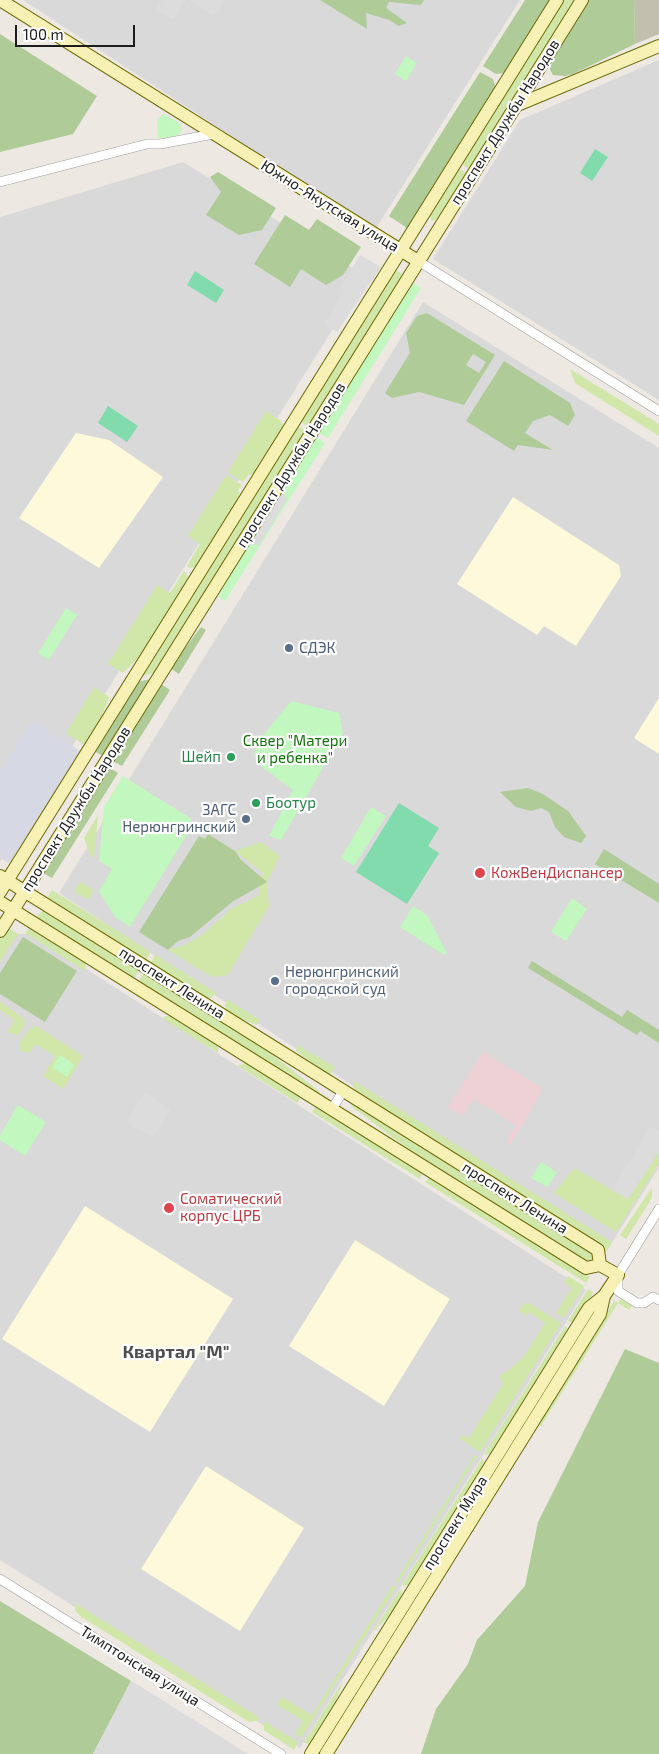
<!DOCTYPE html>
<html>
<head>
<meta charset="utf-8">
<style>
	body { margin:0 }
	#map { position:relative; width:659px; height:1754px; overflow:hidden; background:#ede8e2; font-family:"Exo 2",sans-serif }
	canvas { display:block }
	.scale { position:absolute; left:15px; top:25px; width:120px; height:22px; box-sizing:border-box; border:2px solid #1c1c1c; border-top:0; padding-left:6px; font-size:15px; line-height:18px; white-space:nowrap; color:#1c1c1c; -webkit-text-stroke:4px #fff; paint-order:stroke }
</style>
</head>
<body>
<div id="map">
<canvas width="659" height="1754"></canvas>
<div class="scale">100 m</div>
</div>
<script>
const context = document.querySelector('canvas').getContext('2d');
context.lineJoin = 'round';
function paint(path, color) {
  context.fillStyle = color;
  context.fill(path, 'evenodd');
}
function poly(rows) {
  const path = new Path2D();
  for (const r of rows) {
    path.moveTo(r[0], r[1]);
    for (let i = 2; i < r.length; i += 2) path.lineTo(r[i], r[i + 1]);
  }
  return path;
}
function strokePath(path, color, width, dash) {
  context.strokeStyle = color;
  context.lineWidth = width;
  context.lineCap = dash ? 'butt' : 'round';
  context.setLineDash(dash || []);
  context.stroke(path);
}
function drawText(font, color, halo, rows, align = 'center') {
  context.font = font + ' "Exo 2",sans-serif';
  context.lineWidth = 4.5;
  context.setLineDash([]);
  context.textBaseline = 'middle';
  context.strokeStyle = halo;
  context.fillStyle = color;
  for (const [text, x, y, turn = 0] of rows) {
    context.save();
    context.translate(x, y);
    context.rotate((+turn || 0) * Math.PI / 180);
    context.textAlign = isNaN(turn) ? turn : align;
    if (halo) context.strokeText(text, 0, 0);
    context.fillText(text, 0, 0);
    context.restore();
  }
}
const residential = poly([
	[23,0,520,0,375,230],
	[659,60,659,400,433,259,520,120],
	[183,162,366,276,0,862,0,217],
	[423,302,659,448,659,1167,606,1252,59,893],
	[17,934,32,934,586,1290,300,1748,0,1560,0,961]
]);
const commercial = poly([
	[483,1052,542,1088,535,1104,510,1145,506,1142,516,1125,474,1099,463,1116,448,1107]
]);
const education = poly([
	[76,433,109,440,163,477,99,568,19,518],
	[513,497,619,565,621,576,576,646,544,626,537,635,457,584],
	[659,698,659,754,634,738],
	[85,1206,233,1299,150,1432,2,1339],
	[355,1240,450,1299,384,1406,289,1346],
	[206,1466,304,1528,240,1631,141,1569]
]);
const construction = poly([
	[634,0,659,0,659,34,635,44]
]);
const grass = poly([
	[563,0,575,0,469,169,461,163],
	[458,168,467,173,438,219,432,221,429,215],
	[396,270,402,274,402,277,309,427,300,421],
	[570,369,659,424,659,436,575,383],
	[266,411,281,421,284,427,255,474,248,475,243,482,228,472],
	[297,425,306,431,154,673,141,676],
	[226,475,242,485,238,490,240,498,198,566,190,568,187,566,200,544,188,536],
	[184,571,189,578,145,651,123,673,108,664,157,585,170,593],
	[94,687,109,697,97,729,86,746,66,733],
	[98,815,94,858,91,856,84,838],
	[261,842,280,856,267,882,269,906,228,975,212,977,168,950,185,945,202,935,231,909,258,896,263,873,235,851],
	[80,882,94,890,88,900,74,891],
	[52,890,151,952,145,962,46,900],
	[44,910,140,969,133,980,38,920,38,914],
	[30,926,86,962,85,971,25,933],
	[7,927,18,934,0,962,0,939],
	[155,955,217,993,211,998,206,998,150,964],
	[144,972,256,1042,319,1091,317,1095,138,982],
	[227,999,260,1020,256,1025,228,1013,225,1007],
	[0,1001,24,1019,25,1025,18,1035,7,1032,15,1020,0,1010],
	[172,1015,218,1043,218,1053,163,1019,166,1016],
	[36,1026,83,1056,63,1089,43,1076,55,1056,36,1044,29,1053,19,1050,19,1044,29,1029],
	[297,1045,335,1067,329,1076,296,1051],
	[248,1062,302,1095,297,1103,238,1066],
	[354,1081,612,1242,607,1250,358,1094,353,1087],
	[352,1102,593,1253,592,1261,587,1263,431,1166,351,1106],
	[317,1105,422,1172,420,1179,312,1112],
	[659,1152,659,1164,616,1232,554,1193,574,1168,628,1199],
	[429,1178,433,1178,585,1273,590,1277,586,1283,425,1182],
	[652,1187,652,1198,626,1239,620,1235],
	[568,1276,584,1286,564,1318,556,1313,572,1288,564,1282],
	[588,1289,593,1292,591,1297,576,1321,570,1322,568,1321],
	[623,1296,634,1303,629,1310,618,1303,541,1426,537,1423,614,1301,618,1303],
	[529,1303,561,1323,480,1452,460,1439,462,1435,469,1438,503,1384,499,1376,509,1370,525,1355,545,1323,529,1312,526,1316,519,1311,523,1304],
	[565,1326,569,1330,491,1455,484,1454],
	[475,1455,477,1456,398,1583,396,1581],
	[482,1459,485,1463,409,1586,402,1585],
	[393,1585,396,1587,301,1738,295,1734,303,1721,277,1705,282,1697,312,1715],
	[400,1589,403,1595,395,1610,373,1632],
	[75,1603,260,1718,256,1721,249,1722,80,1616,75,1610],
	[343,1681,333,1710,310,1746,304,1742],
	[264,1721,298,1742,294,1750,264,1730]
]);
const forest = poly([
	[320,0,424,0,421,5,389,2,386,8,407,23,399,26,389,20,366,13,367,29],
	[525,0,551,0,505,73,496,74,483,66],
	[586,0,634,0,635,44,573,74,565,76,553,75,548,66],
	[0,34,97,96,73,134,0,152],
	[480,72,493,79,496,88,407,228,389,216],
	[218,172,276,208,262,230,239,235,206,215,221,192,210,177],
	[285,215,309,230,317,219,361,247,343,275,326,285,301,269,290,287,254,264],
	[427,313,495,355,464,405,419,392,392,398,385,393,410,353,406,333,417,316],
	[473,354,486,362,479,373,466,365],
	[504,361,570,403,575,415,568,426,550,415,533,421,525,433,553,450,518,445,514,451,466,421],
	[201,627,206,630,179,674,170,668],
	[151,679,103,756,94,751,137,682],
	[161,684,170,690,122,766,113,761],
	[109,767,118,773,52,878,43,873],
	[528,788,543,794,568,811,586,836,581,843,564,837,555,827,549,812,541,808,531,811,516,807,500,792],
	[208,834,235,851,241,860,267,882,232,902,190,937,178,941,168,950,139,932,199,836,205,839],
	[604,849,659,884,659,903,595,864],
	[23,937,77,971,45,1022,0,994,0,973],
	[532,961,622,1017,627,1010,659,1030,659,1043,640,1031,637,1035,528,968],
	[625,1349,659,1363,659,1754,421,1754,436,1709,468,1664,477,1640,525,1586,538,1522],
	[0,1601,131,1681,93,1754,0,1754]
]);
const park = poly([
	[406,56,417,63,406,81,395,74],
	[163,114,181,124,182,132,173,137,158,138,157,121],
	[411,282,421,288,328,438,318,432],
	[315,436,325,443,225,601,219,597,237,559],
	[66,608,77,615,49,660,38,653],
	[291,701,339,713,343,733,281,840,269,836,293,790,262,767,256,760,254,754,265,733],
	[123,776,192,819,186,828,190,830,130,927,115,917,99,891,112,869,99,861,104,807],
	[371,807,386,816,354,866,341,858],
	[572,898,587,909,566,941,551,932],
	[413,906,427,915,447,953,444,955,400,927],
	[60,1055,75,1065,67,1077,52,1068],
	[18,1105,46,1122,25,1156,0,1140,0,1135],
	[541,1162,557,1172,548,1187,531,1178]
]);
const pitch = poly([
	[595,149,608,157,592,181,580,173],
	[195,271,224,290,216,303,187,285],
	[108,406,138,426,127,442,98,423],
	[399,803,439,828,428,846,439,853,407,904,356,872]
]);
const parking = poly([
	[162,0,186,0,173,20,156,9],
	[189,0,225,0,219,10,213,15],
	[360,255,381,267,337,332,324,323,342,294,341,287],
	[282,488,287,500,259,545,246,545],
	[145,1092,171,1109,153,1138,126,1122],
	[651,1126,659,1131,659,1152,628,1199,611,1190],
	[131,1681,143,1688,248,1754,93,1754]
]);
const plaza = poly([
	[32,721,82,752,9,863,0,858,0,772]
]);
const street = poly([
	[0,182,147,144,160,144,214,134],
	[418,261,659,411],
	[332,1109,343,1091],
	[659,1209,618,1275,618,1291,637,1303,644,1303,653,1297,659,1300],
	[0,1579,281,1754]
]);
const secondary = poly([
	[0,0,418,261],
	[515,106,659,46],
	[0,876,598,1250,600,1265],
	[0,892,557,0],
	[0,902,586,1268,600,1265,618,1275,604,1296,589,1308,311,1754],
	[0,931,582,0],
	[326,1754,600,1314,604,1296]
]);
const markers = [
	[289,648,5,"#5c6f8a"],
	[231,757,5,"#2e9e5b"],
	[256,803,5,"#2e9e5b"],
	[246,819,5,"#5c6f8a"],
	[480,873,6,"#e0444e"],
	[275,981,5,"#5c6f8a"],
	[169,1208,6,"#e0444e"]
];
const streetNames = [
	["проспект Дружбы Народов",505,122,-58],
	["Южно-Якутская улица",330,206,32],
	["проспект Дружбы Народов",291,465,-58],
	["проспект Дружбы Народов",76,809,-58],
	["проспект Ленина",172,983,32],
	["проспект Ленина",515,1198,32],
	["проспект Мира",455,1523,-58],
	["Тимптонская улица",140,1666,32]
];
const serviceNames = [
	["СДЭК",299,648],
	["ЗАГС",236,810,"right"],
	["Нерюнгринский",236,827,"right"],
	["Нерюнгринский",285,972],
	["городской суд",285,989]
];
const parkNames = [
	["Сквер \"Матери",295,741],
	["и ребенка\"",295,758]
];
const leisureNames = [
	["Шейп",221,757],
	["Боотур",266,803,"left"]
];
const healthNames = [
	["КожВенДиспансер",491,873],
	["Соматический",180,1199],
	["корпус ЦРБ",180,1216]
];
const quarterNames = [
	["Квартал \"М\"",176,1352]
];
paint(residential, '#dad9d9');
paint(commercial, '#eed1d4');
paint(education, '#fef9da');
paint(construction, '#c1bfae');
paint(grass, '#d0e7a9');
paint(forest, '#aecb98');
paint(park, '#c2f7bf');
paint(pitch, '#81dbac');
paint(parking, '#dcdcdc');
paint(plaza, '#d6d8e3');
strokePath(street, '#a0a0a0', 10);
strokePath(secondary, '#6e6b08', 14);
strokePath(street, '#fff', 9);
strokePath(secondary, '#f7f1b6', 12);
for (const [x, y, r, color] of markers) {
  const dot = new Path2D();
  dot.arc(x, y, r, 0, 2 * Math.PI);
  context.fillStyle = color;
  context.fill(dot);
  strokePath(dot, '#fff', 2);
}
drawText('15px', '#1c1c1c', '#fff', streetNames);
drawText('15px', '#4e5e75', '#fff', serviceNames, 'left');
drawText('15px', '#14760e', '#fff', parkNames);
drawText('15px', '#27864d', '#fff', leisureNames, 'right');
drawText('15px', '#be3a42', '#fff', healthNames, 'left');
drawText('bold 18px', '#4f4f4f', '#fff', quarterNames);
</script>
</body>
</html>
